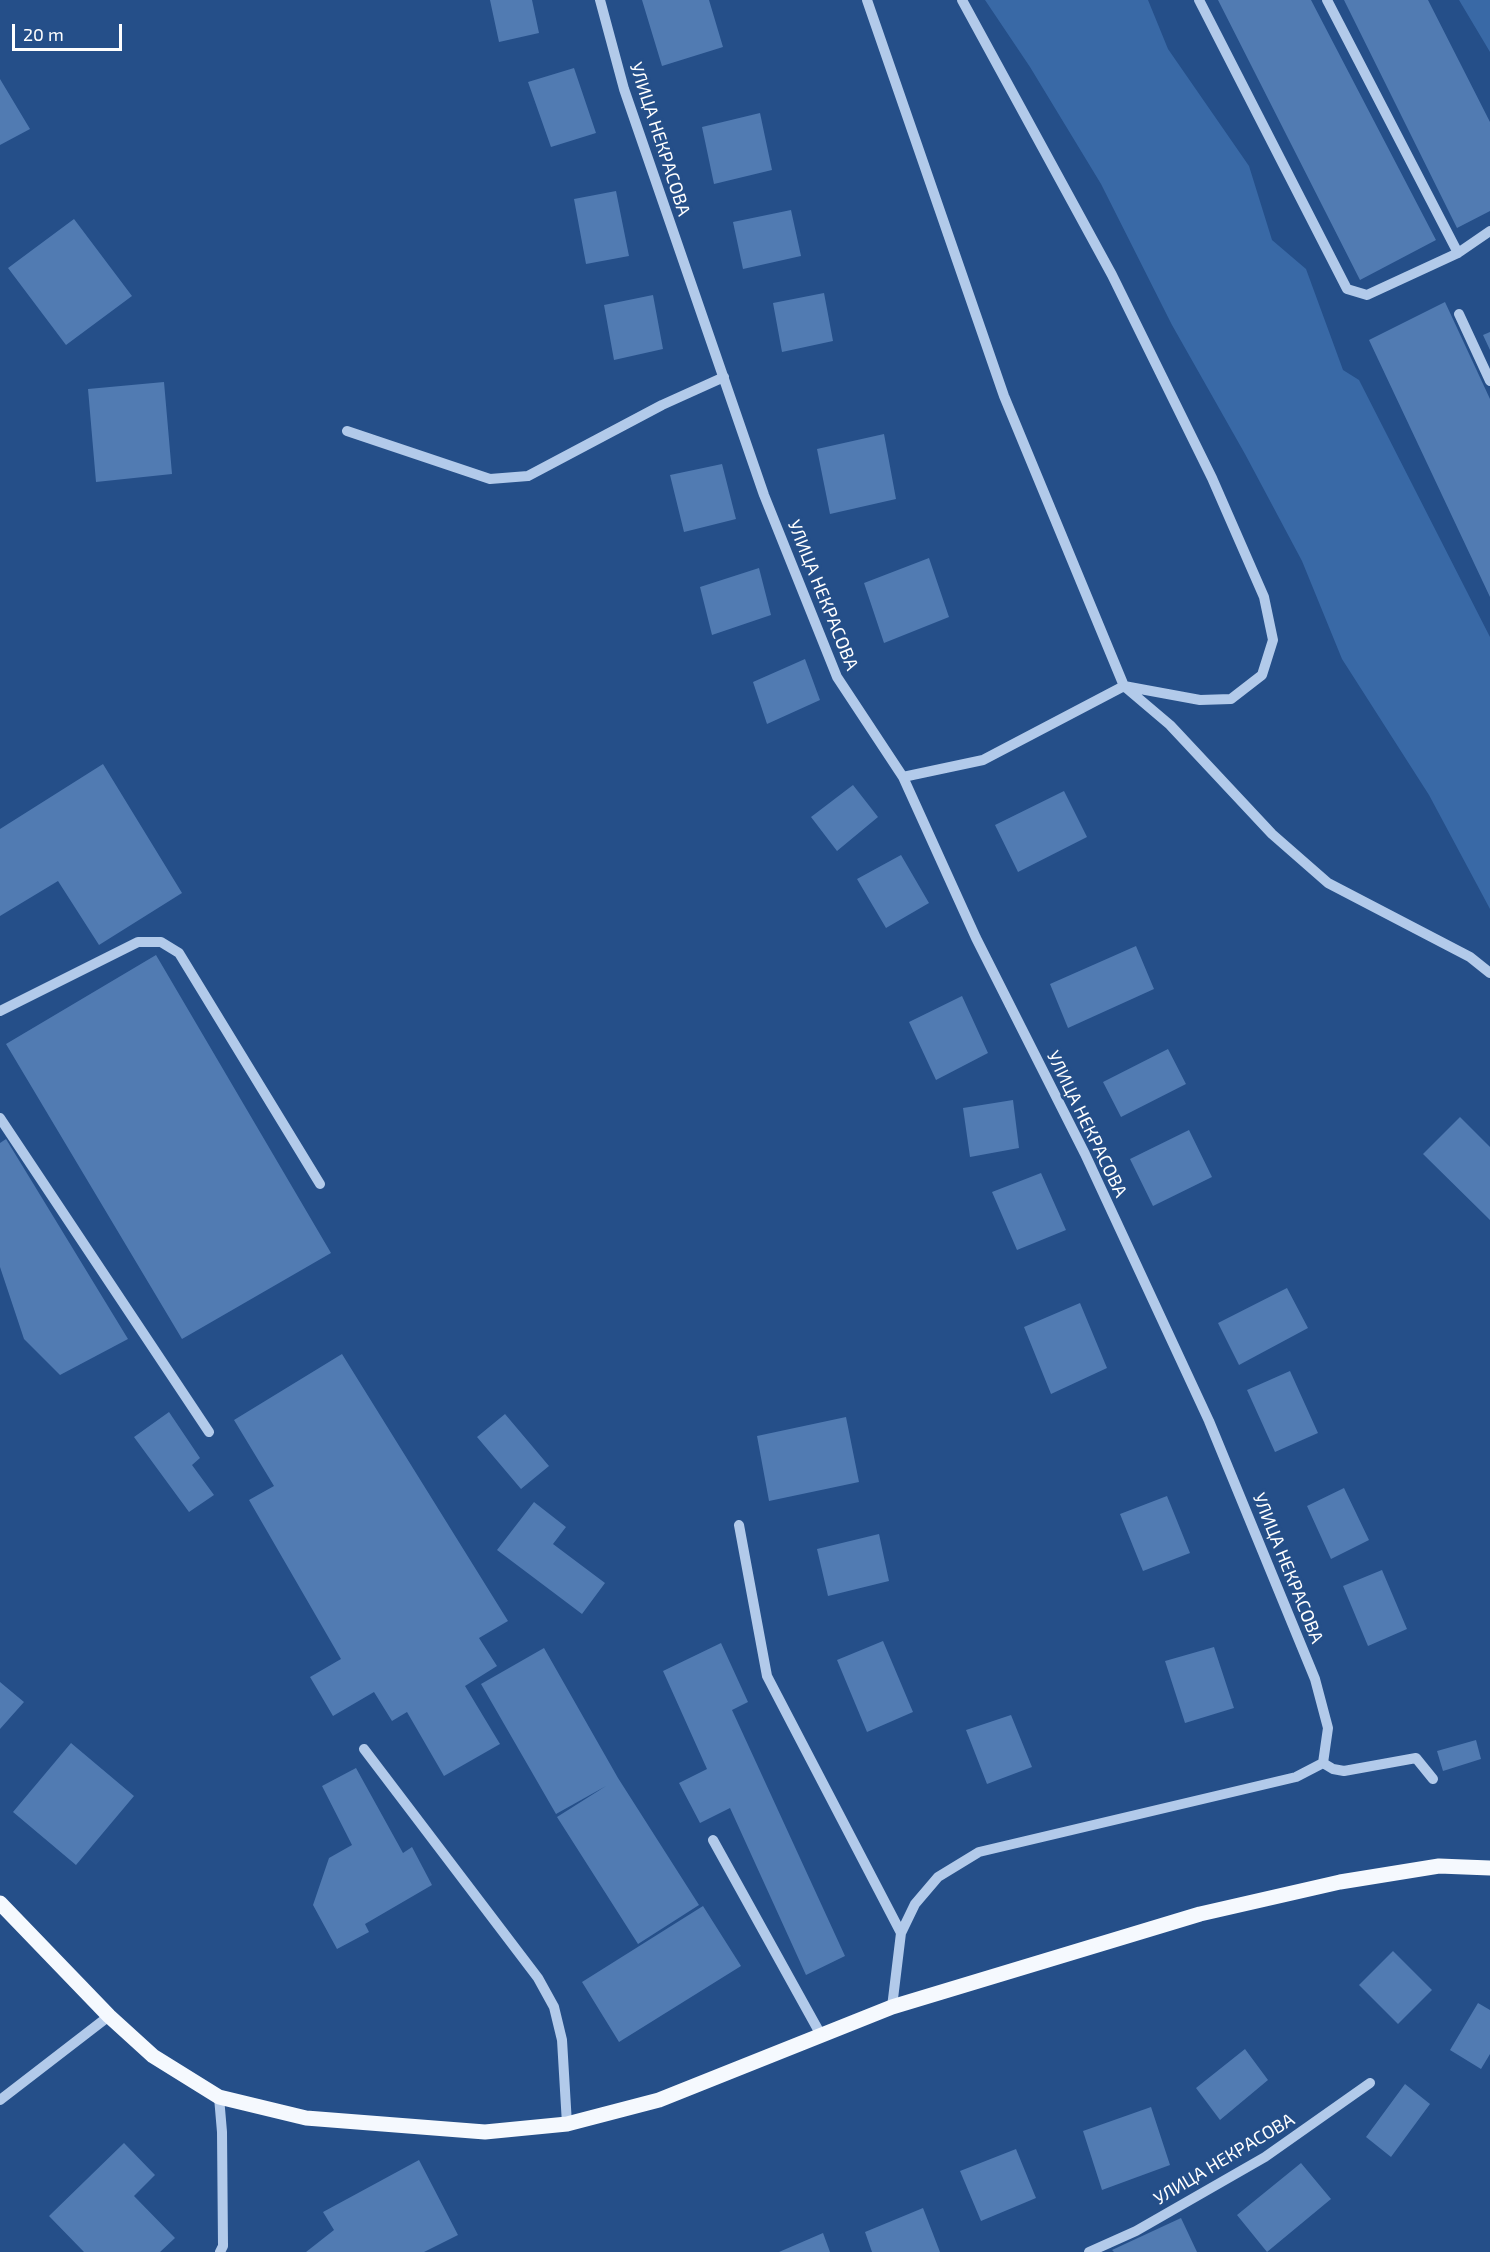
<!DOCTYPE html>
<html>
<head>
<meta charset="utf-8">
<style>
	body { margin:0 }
	#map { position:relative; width:1490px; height:2252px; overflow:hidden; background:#254f89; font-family:"Exo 2",sans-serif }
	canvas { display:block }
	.scale { position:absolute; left:12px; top:24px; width:110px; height:27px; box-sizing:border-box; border:3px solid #fff; border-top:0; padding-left:8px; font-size:18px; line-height:21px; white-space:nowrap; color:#fff; -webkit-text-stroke:4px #254f89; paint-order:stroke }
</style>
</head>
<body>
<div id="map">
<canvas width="1490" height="2252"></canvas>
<div class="scale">20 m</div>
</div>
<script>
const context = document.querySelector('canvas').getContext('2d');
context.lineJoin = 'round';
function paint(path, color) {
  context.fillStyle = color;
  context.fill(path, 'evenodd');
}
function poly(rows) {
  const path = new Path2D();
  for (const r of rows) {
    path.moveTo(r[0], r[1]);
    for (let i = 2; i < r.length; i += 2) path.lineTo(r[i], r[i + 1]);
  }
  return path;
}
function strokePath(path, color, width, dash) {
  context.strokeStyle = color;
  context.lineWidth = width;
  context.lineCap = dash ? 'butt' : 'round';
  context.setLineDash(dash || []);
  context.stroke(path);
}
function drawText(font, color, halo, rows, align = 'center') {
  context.font = font + ' "Exo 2",sans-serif';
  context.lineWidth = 6;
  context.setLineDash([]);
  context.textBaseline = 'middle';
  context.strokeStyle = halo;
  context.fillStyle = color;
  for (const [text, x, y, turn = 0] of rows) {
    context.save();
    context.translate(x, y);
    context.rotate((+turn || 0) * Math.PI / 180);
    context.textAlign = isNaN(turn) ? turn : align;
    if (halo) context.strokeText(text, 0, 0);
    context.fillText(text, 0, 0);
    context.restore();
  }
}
const green = poly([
	[985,0,1148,0,1168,49,1249,166,1272,240,1306,269,1343,370,1359,380,1490,637,1490,909,1429,795,1342,659,1302,561,1245,454,1172,325,1101,184,1030,67],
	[1459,0,1490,0,1490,52]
]);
const building = poly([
	[490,0,532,0,539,33,499,42],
	[642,0,709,0,723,47,662,66],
	[1218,0,1311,0,1436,240,1360,280],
	[1344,0,1428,0,1490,122,1490,211,1457,228],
	[574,68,596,133,551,147,528,82],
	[0,79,30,129,0,145],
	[760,113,772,170,714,184,702,127],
	[616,191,629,256,586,264,574,199],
	[791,210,801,256,743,269,733,222],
	[74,219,132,296,66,345,8,268],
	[824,293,833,341,782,352,773,303],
	[653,295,663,349,614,360,604,305],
	[1445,302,1490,399,1490,597,1369,340],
	[1490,332,1490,350,1483,335],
	[164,382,172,474,96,482,88,389],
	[884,434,896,499,830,514,817,449],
	[722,464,736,519,684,532,670,475],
	[929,558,949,617,884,643,864,583],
	[759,568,771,615,712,635,700,587],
	[805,659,820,700,767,724,753,682],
	[103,764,182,893,99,945,58,881,0,916,0,829],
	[853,785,878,817,837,851,811,817],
	[1064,791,1087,837,1018,872,995,825],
	[901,855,929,903,886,928,857,879],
	[1136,946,1154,989,1068,1028,1050,984],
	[156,955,331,1253,182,1339,6,1044],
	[962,996,988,1053,936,1080,909,1022],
	[1168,1049,1186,1084,1121,1117,1103,1082],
	[1013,1100,1019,1148,970,1157,963,1108],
	[1460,1117,1490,1147,1490,1220,1423,1154],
	[1189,1130,1212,1177,1153,1206,1130,1159],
	[6,1139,128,1339,60,1375,24,1339,0,1267,0,1143],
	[1041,1173,1066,1230,1017,1250,992,1192],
	[1287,1288,1308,1328,1239,1365,1218,1323],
	[1080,1303,1107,1368,1051,1394,1024,1327],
	[342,1354,508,1621,479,1638,497,1666,465,1686,500,1744,444,1776,407,1712,392,1721,374,1692,333,1716,310,1677,341,1659,249,1500,274,1486,234,1420],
	[1290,1371,1318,1433,1275,1452,1247,1390],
	[169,1412,200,1458,192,1465,214,1495,189,1512,134,1437],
	[505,1414,549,1466,521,1489,477,1437],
	[846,1417,859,1482,769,1501,757,1436],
	[1344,1488,1369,1540,1331,1559,1307,1506],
	[1167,1496,1190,1553,1143,1571,1120,1514],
	[534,1502,566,1527,553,1544,605,1583,582,1614,497,1550],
	[879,1534,889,1581,828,1596,817,1549],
	[1382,1570,1407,1629,1368,1646,1343,1586],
	[883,1641,913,1712,867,1732,837,1660],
	[721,1643,748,1702,732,1710,845,1956,806,1975,730,1808,700,1823,679,1783,707,1769,663,1671],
	[1214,1647,1234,1708,1185,1723,1165,1661],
	[544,1648,618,1778,699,1905,638,1944,557,1817,606,1786,556,1814,481,1684],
	[0,1682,24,1702,0,1729],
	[1011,1715,1032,1767,987,1784,966,1730],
	[1476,1740,1481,1759,1443,1771,1437,1751],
	[71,1743,134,1796,76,1865,13,1812],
	[356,1768,403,1853,412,1847,432,1885,365,1924,369,1932,337,1949,313,1905,329,1858,352,1845,322,1786],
	[703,1906,741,1966,619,2042,582,1982],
	[1393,1951,1432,1990,1398,2024,1359,1985],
	[1478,2003,1490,2010,1490,2054,1481,2069,1450,2050],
	[1245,2049,1268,2080,1220,2120,1196,2088],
	[1405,2084,1430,2104,1391,2157,1366,2137],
	[1151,2107,1170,2165,1102,2190,1083,2131],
	[124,2143,155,2175,134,2196,175,2238,160,2252,84,2252,49,2216],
	[1016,2149,1036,2198,981,2221,960,2171],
	[419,2160,458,2235,424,2252,306,2252,334,2230,323,2212],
	[1301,2163,1331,2199,1267,2252,1237,2215],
	[923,2208,940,2252,872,2252,865,2232],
	[1181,2218,1197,2252,1114,2252,1112,2250],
	[823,2233,830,2252,779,2252]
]);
const minor = poly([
	[600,0,624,89,764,495,837,677,903,777,976,938,1085,1154,1209,1421,1315,1679,1328,1728,1323,1763,1296,1777,979,1852,938,1877,915,1904,901,1933,892,2007],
	[867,0,1004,396,1124,686,1170,725,1272,834,1328,883,1470,957,1490,973],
	[1199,0,1347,289,1367,295,1458,253,1490,231],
	[1327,0,1458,253],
	[1459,314,1490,381],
	[347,431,490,479,528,476,662,405,724,377],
	[903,777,983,760,1124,686,1200,700,1231,699,1262,675,1273,640,1264,597,1212,478,1112,275,962,0],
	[0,1011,138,942,161,942,179,953,320,1184],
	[0,1118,209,1432],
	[739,1525,767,1676,901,1933],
	[364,1749,538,1978,554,2007,562,2040,567,2124],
	[1323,1763,1333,1769,1344,1771,1416,1758,1433,1779],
	[713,1840,821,2035],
	[219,2097,222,2132,223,2246,220,2252],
	[0,2100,109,2016],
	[1089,2252,1136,2231,1265,2157,1370,2083]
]);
const major = poly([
	[0,1903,109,2016,153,2056,219,2097,306,2118,485,2132,567,2124,659,2100,892,2007,1200,1914,1340,1882,1439,1866,1490,1868]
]);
const streetNames = [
	["УЛИЦА НЕКРАСОВА",660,139,72],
	["УЛИЦА НЕКРАСОВА",823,595,68],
	["УЛИЦА НЕКРАСОВА",1087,1124,64],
	["УЛИЦА НЕКРАСОВА",1288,1568,68],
	["УЛИЦА НЕКРАСОВА",1224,2159,-31]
];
paint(green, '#3969a6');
paint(building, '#517bb2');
strokePath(minor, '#b2caea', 10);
strokePath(major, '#f5f9fe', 15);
drawText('18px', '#fff', '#254f89', streetNames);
</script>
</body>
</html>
